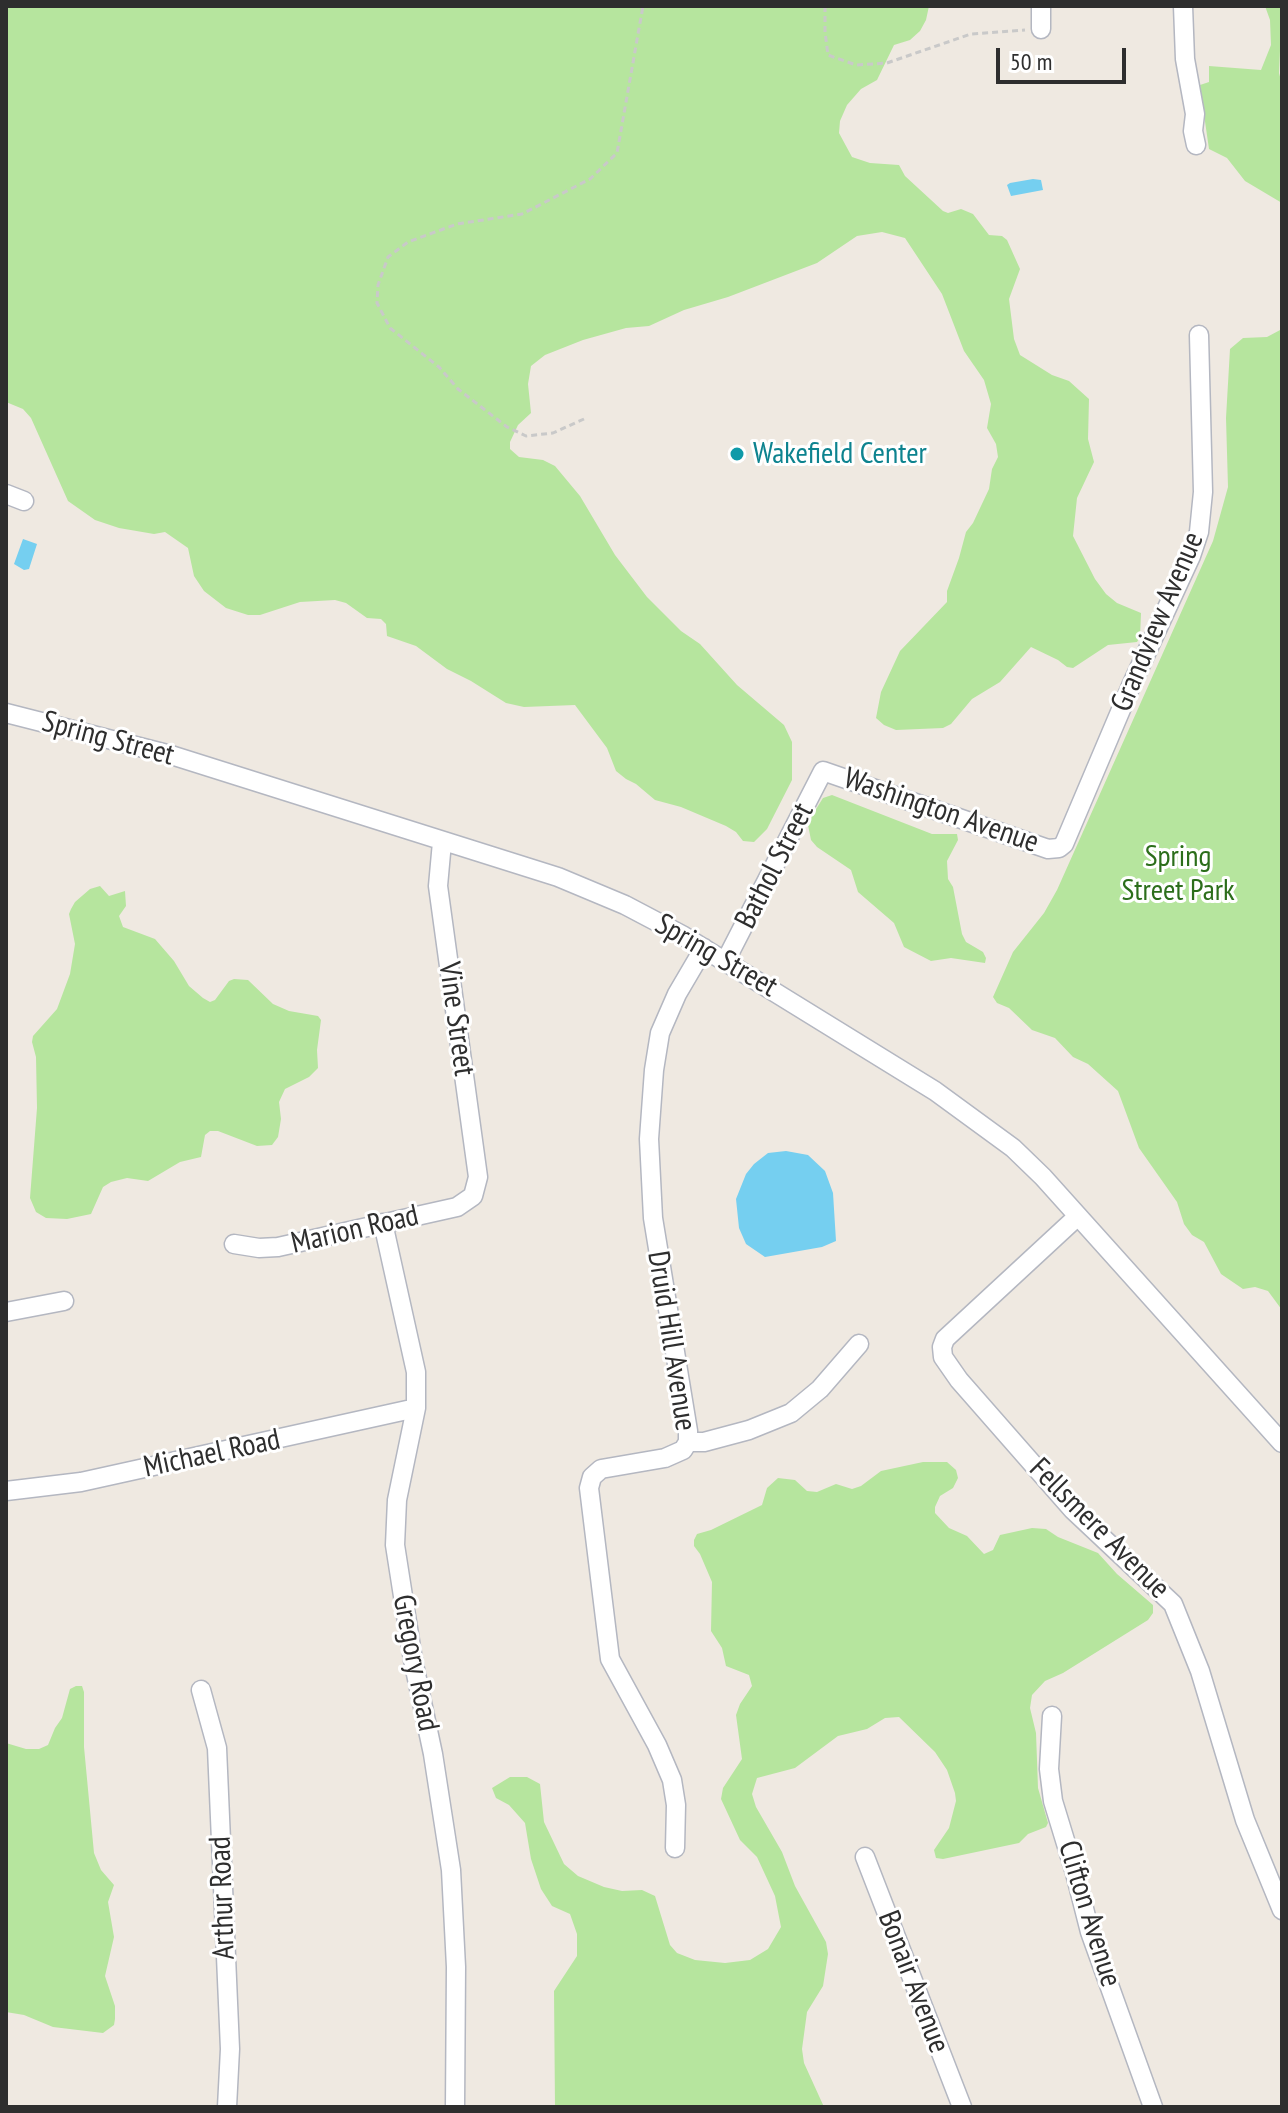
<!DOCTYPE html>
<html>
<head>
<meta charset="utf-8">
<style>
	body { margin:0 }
	#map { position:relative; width:1288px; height:2113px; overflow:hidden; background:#efe9e1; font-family:"PT Sans Narrow",sans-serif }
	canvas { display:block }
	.frame { position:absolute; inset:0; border:8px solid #2e2e2e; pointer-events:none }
	.scale { position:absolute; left:996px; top:48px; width:130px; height:36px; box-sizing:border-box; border:4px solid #2e2e2e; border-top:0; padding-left:10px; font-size:24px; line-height:28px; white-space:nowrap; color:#2e2e2e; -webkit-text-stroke:6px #fff; paint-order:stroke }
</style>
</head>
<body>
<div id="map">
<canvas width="1288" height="2113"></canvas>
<div class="frame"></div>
<div class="scale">50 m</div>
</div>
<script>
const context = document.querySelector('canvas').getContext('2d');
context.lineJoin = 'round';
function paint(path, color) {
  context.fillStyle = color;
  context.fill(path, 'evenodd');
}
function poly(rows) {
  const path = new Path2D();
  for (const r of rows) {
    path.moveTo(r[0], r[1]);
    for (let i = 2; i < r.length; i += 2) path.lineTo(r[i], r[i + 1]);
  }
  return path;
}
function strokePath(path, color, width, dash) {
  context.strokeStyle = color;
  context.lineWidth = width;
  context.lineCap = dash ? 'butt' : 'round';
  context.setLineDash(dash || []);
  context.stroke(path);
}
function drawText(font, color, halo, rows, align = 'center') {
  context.font = font + ' "PT Sans Narrow",sans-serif';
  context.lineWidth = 6;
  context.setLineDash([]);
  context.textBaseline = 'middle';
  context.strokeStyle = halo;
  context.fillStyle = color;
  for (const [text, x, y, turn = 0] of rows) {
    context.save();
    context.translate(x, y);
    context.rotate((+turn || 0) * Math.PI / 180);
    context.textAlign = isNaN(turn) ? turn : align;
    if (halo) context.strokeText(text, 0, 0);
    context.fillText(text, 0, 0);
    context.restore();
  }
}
const green = poly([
	[6,6,929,6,926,20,920,31,910,40,894,45,877,80,861,89,847,105,840,121,839,133,852,157,870,163,899,165,905,176,943,211,948,213,961,209,973,214,989,235,1002,236,1007,240,1020,269,1009,299,1014,339,1020,355,1052,375,1069,381,1089,399,1088,439,1094,462,1077,498,1073,536,1095,579,1106,594,1117,603,1141,613,1140,637,1137,642,1108,645,1073,668,1067,667,1058,660,1031,647,1000,682,972,699,951,724,943,728,896,730,884,725,876,718,881,692,900,651,947,602,947,591,959,558,966,532,973,523,989,489,992,469,998,457,996,444,987,428,991,404,984,380,964,351,942,294,905,238,882,232,857,236,817,263,728,297,684,310,649,326,626,328,583,340,545,355,531,366,528,384,531,413,518,425,510,442,510,449,519,457,543,460,555,466,580,496,615,555,647,597,681,631,700,644,737,685,784,725,792,742,792,780,767,829,754,842,743,841,736,832,726,826,681,807,655,800,636,784,626,779,616,771,607,748,575,705,524,707,506,703,471,681,447,669,416,646,387,636,386,624,381,619,367,618,346,603,335,600,300,602,260,615,248,615,226,608,204,591,194,576,188,548,165,532,154,534,119,528,95,520,68,501,31,418,23,409,6,402],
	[1265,6,1282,6,1279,73,1282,84,1282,203,1245,181,1227,158,1209,149,1201,94,1200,85,1209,82,1209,66,1261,70,1271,45,1270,20],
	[1282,329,1282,1310,1268,1291,1255,1287,1243,1289,1221,1274,1204,1242,1192,1235,1184,1224,1177,1202,1139,1148,1118,1091,1088,1064,1073,1057,1055,1038,1032,1030,1009,1008,997,1003,993,997,1013,952,1044,913,1057,890,1213,541,1228,487,1226,418,1230,349,1243,338,1267,337],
	[832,795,932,834,957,834,958,840,947,861,948,879,953,887,962,934,966,942,983,952,986,958,985,963,951,958,931,961,904,947,894,923,858,892,851,870,817,847,811,840,808,825,813,814,823,798],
	[100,886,109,896,125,891,126,906,119,916,123,927,155,939,174,961,189,986,203,998,210,1002,215,1000,229,981,234,979,248,980,273,1004,289,1011,318,1016,321,1020,317,1050,318,1068,309,1077,285,1089,279,1102,281,1119,278,1137,272,1145,257,1146,218,1131,210,1131,205,1135,201,1157,180,1162,148,1181,127,1178,111,1182,103,1187,91,1214,67,1219,46,1218,36,1212,30,1198,37,1108,36,1057,32,1042,33,1036,57,1009,70,974,75,944,69,914,71,909,75,902,90,889],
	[923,1462,947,1462,956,1470,958,1478,953,1488,940,1496,935,1507,935,1513,949,1528,967,1536,984,1554,993,1550,1000,1535,1032,1528,1046,1529,1058,1537,1098,1553,1117,1574,1153,1605,1153,1613,1148,1620,1063,1673,1045,1681,1032,1695,1030,1708,1036,1733,1038,1788,1048,1823,1046,1827,1028,1834,1019,1843,943,1859,936,1858,934,1850,949,1828,956,1801,955,1793,947,1770,935,1752,899,1717,885,1718,867,1729,838,1736,795,1768,757,1778,752,1794,756,1807,782,1852,795,1886,826,1942,828,1954,823,1986,807,2012,802,2049,804,2063,824,2107,555,2107,554,1991,577,1956,577,1934,570,1914,552,1906,541,1889,531,1859,525,1823,509,1805,496,1798,492,1788,510,1777,527,1777,540,1784,544,1822,564,1864,578,1876,604,1887,622,1891,642,1890,655,1896,670,1945,677,1953,695,1960,725,1963,750,1960,768,1949,781,1927,775,1896,757,1857,740,1840,721,1799,723,1788,742,1759,736,1715,740,1704,752,1686,749,1675,726,1666,722,1648,711,1631,712,1582,700,1554,694,1546,694,1540,697,1534,711,1530,762,1505,767,1488,778,1478,795,1480,807,1491,817,1492,836,1484,852,1489,861,1486,881,1471],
	[76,1686,82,1686,84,1692,84,1747,94,1853,101,1870,114,1885,108,1902,114,1937,105,1976,115,2006,115,2019,114,2025,103,2033,53,2027,24,2015,6,2012,6,1743,26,1749,39,1749,48,1745,55,1728,62,1718,70,1689]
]);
const water = poly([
	[1033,179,1041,180,1043,190,1011,196,1007,185,1010,183],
	[23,539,37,544,29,569,24,570,14,564],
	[786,1151,808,1155,825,1171,833,1193,836,1241,822,1247,765,1257,746,1244,739,1228,736,1199,746,1174,754,1164,768,1153]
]);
const path = poly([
	[825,6,825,32,828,55,856,65,887,63,971,34,1025,30],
	[584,419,553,433,526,436,507,427,458,389,439,367,390,328,377,303,378,285,388,257,408,242,457,224,522,214,590,179,617,153,643,6]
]);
const minor = poly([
	[1041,6,1041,29],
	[1183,6,1185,59,1195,114,1193,131,1196,145],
	[6,494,24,501],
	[6,713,171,755,558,877,625,905,682,935,935,1091,1013,1148,1043,1177,1282,1443],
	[726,960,823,771,1048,849,1059,848,1064,844,1131,686,1191,556,1199,532,1203,492,1199,335],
	[1078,1216,945,1339,942,1347,943,1357,959,1380,1073,1510,1173,1604,1200,1671,1245,1820,1282,1910],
	[383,1223,416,1372,416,1408,397,1500,395,1545,413,1660,433,1754,451,1870,456,1967,455,2107],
	[234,1244,259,1248,278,1247,457,1207,473,1196,478,1177,438,886,442,842],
	[6,1312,64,1301],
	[688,1442,704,1442,749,1430,791,1413,820,1389,859,1344],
	[6,1491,81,1482,416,1408],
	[201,1690,217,1748,230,2049,227,2107],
	[1052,1716,1049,1769,1053,1801,1075,1873,1090,1932,1153,2107],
	[675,1848,676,1805,672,1780,657,1745,610,1659,589,1488,592,1477,601,1469,665,1458,683,1450,688,1442,688,1431,653,1218,649,1139,654,1070,660,1033,677,994,704,948],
	[865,1857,962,2107]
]);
const markers = [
	[737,454,8,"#0f9aa8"]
];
const cultureNames = [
	["Wakefield Center",753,454]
];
const streetNames = [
	["Grandview Avenue",1158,622,-67],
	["Spring Street",108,739,15],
	["Washington Avenue",941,811,19],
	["Bathol Street",775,866,-63],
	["Spring Street",716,956,30],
	["Vine Street",456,1019,82],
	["Marion Road",355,1230,-13],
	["Druid Hill Avenue",671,1341,81],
	["Michael Road",212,1454,-12],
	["Fellsmere Avenue",1099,1529,45],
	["Gregory Road",415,1663,79],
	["Arthur Road",223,1898,-92],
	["Clifton Avenue",1089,1914,73],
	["Bonair Avenue",913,1982,69]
];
const parkNames = [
	["Spring",1178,857],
	["Street Park",1178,891]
];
paint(green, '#b6e59e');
paint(water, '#75cff0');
strokePath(minor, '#b4b7c1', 21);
strokePath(path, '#c9c9c9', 3, [6, 4]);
strokePath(minor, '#fff', 18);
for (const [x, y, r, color] of markers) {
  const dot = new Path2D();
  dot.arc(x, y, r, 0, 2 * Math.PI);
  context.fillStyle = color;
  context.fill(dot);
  strokePath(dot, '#fff', 3);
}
drawText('30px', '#0d838f', '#fff', cultureNames, 'left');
drawText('30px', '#2e2e2e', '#fff', streetNames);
drawText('30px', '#2c6e1b', '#fff', parkNames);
</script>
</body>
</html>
